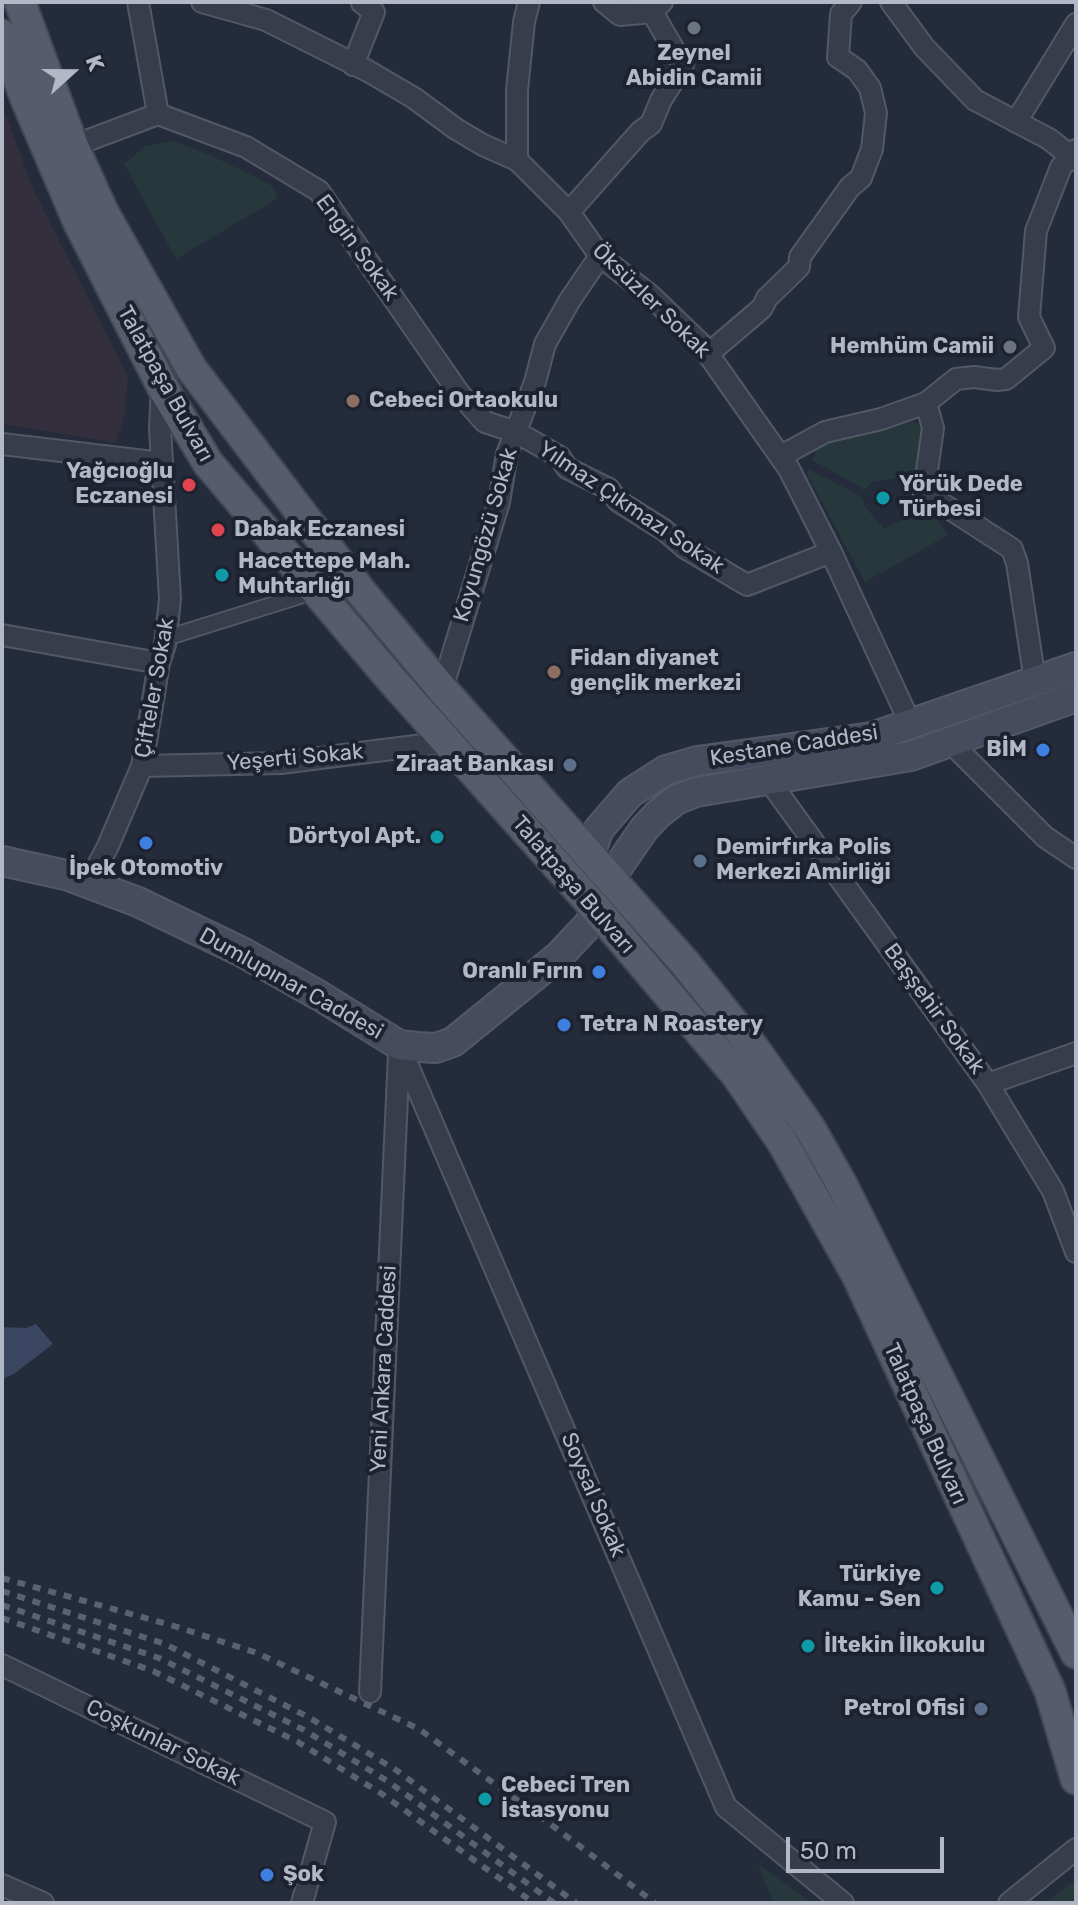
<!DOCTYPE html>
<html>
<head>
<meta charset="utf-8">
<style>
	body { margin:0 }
	#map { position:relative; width:1078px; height:1905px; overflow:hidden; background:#242b3a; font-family:Rubik,sans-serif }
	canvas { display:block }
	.frame { position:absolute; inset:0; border:4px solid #b3b8c6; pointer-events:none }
	.north { position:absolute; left:32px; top:32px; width:80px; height:80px; -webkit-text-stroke:6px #1d222f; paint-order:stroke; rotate:69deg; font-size:22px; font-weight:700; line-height:32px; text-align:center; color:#b3b8c6 }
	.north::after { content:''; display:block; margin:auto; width:28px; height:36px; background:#b3b8c6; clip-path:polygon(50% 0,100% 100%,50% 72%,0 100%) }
	.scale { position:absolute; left:786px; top:1837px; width:158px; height:36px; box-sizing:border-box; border:4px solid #b3b8c6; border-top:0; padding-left:10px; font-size:24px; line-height:28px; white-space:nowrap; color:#b3b8c6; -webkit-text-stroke:6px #1d222f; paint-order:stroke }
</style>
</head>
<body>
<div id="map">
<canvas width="1078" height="1905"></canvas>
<div class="frame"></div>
<div class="north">K</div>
<div class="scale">50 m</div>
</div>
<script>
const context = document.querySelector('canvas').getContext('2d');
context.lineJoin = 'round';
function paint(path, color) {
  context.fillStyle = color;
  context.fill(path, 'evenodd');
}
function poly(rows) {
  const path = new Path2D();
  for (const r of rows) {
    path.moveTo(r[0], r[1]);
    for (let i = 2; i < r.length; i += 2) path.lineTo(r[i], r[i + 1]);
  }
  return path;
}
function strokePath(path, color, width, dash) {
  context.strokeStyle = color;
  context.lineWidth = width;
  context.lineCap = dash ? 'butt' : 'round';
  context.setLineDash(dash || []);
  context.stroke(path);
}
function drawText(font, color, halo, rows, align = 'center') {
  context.font = font + ' Rubik,sans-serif';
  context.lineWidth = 8;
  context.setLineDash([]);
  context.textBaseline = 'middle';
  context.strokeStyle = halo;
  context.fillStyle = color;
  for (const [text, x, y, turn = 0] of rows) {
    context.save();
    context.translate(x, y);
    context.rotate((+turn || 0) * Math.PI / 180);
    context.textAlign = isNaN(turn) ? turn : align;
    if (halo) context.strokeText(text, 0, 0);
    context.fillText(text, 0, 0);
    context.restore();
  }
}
const medical = poly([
	[2,103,32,187,128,376,125,414,116,443,2,424]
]);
const green = poly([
	[173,141,208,154,271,185,278,198,176,259,124,164,145,146],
	[910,419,925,427,918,484,907,489,897,478,872,482,865,490,812,460,822,438],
	[809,469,862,497,864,505,884,529,927,506,948,535,865,582,807,475],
	[758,1864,812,1903,773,1903],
	[1076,1880,1076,1903,1045,1903]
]);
const water = poly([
	[36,1324,53,1344,14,1374,2,1379,2,1327,26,1328]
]);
const pedestrian = poly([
	[166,638,316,591]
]);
const minor = poly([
	[138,2,158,114],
	[202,2,266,20,368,71,414,98,456,129,483,145,517,160,569,212,600,256,650,295,701,344,789,469,831,552,911,725],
	[604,2,620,15,652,12],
	[891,2,924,47,975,100,1049,139,1076,160],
	[353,65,374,12,362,3],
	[158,114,246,147,319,191,459,393,485,422,516,432,560,457,567,468,609,489,618,501,664,530,685,548,747,585,831,552],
	[1016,122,1076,24],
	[73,146,158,114],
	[517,160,517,90,524,22,529,2],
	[569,212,641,131,651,124,661,100,683,65,652,12,662,2],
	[708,354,762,308,767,298,799,267,800,257,850,187,861,178,872,149,876,113,870,88,857,70,838,57,841,14,851,2],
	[926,403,933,428,924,492,1012,549,1017,563,1035,681],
	[2,444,162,463],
	[781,456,825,432,881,419,926,403,956,379,974,377,997,380,1006,379,1044,348,1029,317,1036,231,1061,167,1076,150],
	[2,635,159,663],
	[442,689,499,502,507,454,535,382,545,344,570,300,600,256],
	[951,743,1045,837,1076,858],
	[142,766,281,763,447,742],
	[768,779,988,1084,1053,1191,1076,1252],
	[89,882,108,846,142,766,159,663,165,645,170,599,160,428,162,386],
	[399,1045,726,1807,843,1903],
	[988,1084,1076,1053],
	[2,1665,325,1822,302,1903],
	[370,1692,399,1053],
	[2,1885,43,1903],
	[1009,1903,1076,1849]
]);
const secondary = poly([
	[590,854,599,829,630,793,666,770,697,761,872,737,1076,667],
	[2,861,66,875,138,902,242,952,320,996,399,1045,418,1047,436,1048,453,1042,559,956,589,924,596,909],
	[611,877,644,829,658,814,676,800,696,792,911,756,1076,697]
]);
const primary = poly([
	[20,2,73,146,103,212,191,368,362,593,442,689,685,963,755,1050,810,1128,842,1185,1076,1653],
	[2,35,26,99,79,223,162,386,208,463,391,679,596,909,736,1074,783,1143,858,1277,1050,1691,1076,1779]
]);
const rail = poly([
	[2,1578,174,1626,257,1653,419,1729,557,1829,655,1903],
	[2,1591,165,1644,310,1718,396,1770,576,1903],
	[2,1605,159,1658,304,1730,389,1782,554,1903],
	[2,1618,153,1671,298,1742,382,1794,534,1903]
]);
const markers = [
	[694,28,8,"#6b7280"],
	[1010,347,8,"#6b7280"],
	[353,401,8,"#8d6e63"],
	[189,485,8,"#e0444e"],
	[883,498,8,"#0f9aa8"],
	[218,530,8,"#e0444e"],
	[222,575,8,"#0f9aa8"],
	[554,672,8,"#8d6e63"],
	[1043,750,8,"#3f7fe0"],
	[570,765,8,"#5c6f8a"],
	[437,837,8,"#0f9aa8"],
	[146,843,8,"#3f7fe0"],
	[700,861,8,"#5c6f8a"],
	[599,972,8,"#3f7fe0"],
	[564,1025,8,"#3f7fe0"],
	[937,1588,8,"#0f9aa8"],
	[808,1646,8,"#0f9aa8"],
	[981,1709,8,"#5c6f8a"],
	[485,1799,8,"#0f9aa8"],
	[267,1875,8,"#3f7fe0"]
];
const poiNames = [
	["Zeynel",694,54,"center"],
	["Abidin Camii",694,79,"center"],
	["Hemhüm Camii",994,347,"right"],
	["Cebeci Ortaokulu",369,401],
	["Yağcıoğlu",173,472,"right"],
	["Eczanesi",173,497,"right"],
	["Yörük Dede",899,485],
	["Türbesi",899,510],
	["Dabak Eczanesi",234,530],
	["Hacettepe Mah.",238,562],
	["Muhtarlığı",238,587],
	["Fidan diyanet",570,659],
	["gençlik merkezi",570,684],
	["BİM",1027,750,"right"],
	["Ziraat Bankası",554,765,"right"],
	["Dörtyol Apt.",421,837,"right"],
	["Demirfırka Polis",716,848],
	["Merkezi Amirliği",716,873],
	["İpek Otomotiv",146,869,"center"],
	["Oranlı Fırın",583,972,"right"],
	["Tetra N Roastery",580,1025],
	["Türkiye",921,1575,"right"],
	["Kamu - Sen",921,1600,"right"],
	["İltekin İlkokulu",824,1646],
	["Petrol Ofisi",965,1709,"right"],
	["Cebeci Tren",501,1786],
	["İstasyonu",501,1811],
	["Şok",283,1875]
];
const streetNames = [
	["Engin Sokak",357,248,54],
	["Öksüzler Sokak",651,301,44],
	["Talatpaşa Bulvarı",165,384,61],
	["Yılmaz Çıkmazı Sokak",631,508,34],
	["Koyungözü Sokak",486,535,-74],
	["Çifteler Sokak",155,688,-80],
	["Kestane Caddesi",794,746,-9],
	["Yeşerti Sokak",295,758,-5],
	["Talatpaşa Bulvarı",573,885,49],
	["Dumlupınar Caddesi",291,984,29],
	["Başşehir Sokak",934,1009,54],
	["Yeni Ankara Caddesi",384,1369,-87],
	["Talatpaşa Bulvarı",925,1424,66],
	["Soysal Sokak",593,1495,67],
	["Coşkunlar Sokak",163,1743,26]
];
paint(medical, '#332f3c');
paint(green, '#27383c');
paint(water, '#3a4662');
strokePath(pedestrian, '#535865', 18);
strokePath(minor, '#535865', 24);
strokePath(secondary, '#535865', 32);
strokePath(primary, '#414653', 34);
strokePath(pedestrian, '#383d4b', 14);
strokePath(minor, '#383d4b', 20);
strokePath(secondary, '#464c5d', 28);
strokePath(primary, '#565c6b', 30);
strokePath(rail, '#5a6171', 6, [8, 8]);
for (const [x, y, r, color] of markers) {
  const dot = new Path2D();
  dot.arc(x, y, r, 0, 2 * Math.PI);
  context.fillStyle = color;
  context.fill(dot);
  strokePath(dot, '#1d222f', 3);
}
drawText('bold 22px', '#b3b8c6', '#1d222f', poiNames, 'left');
drawText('22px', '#b3b8c6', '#1d222f', streetNames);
</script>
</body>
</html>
